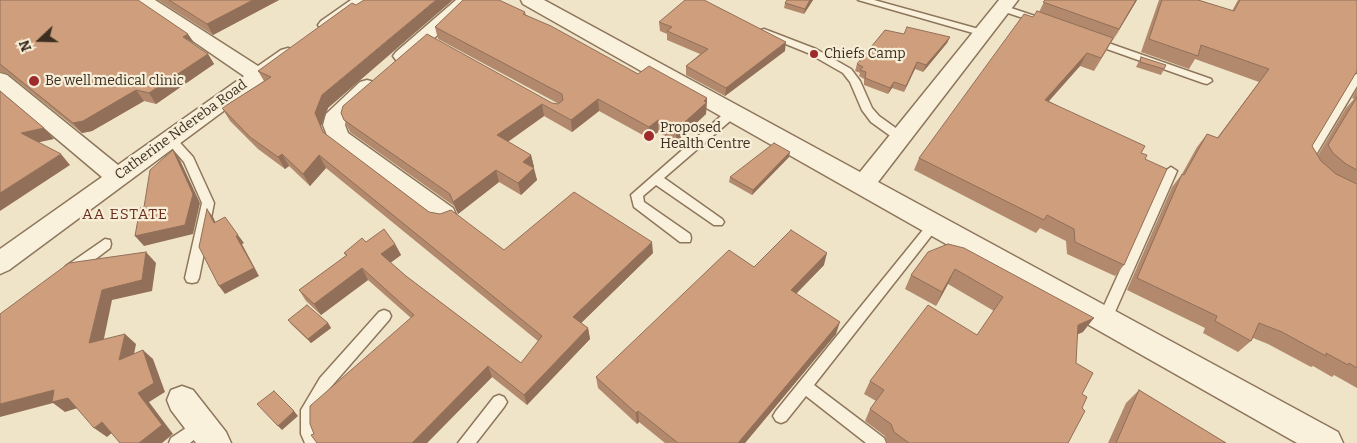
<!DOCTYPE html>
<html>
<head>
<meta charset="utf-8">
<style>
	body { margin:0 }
	#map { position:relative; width:1357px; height:443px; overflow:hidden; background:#f0e4c8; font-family:Bitter,serif }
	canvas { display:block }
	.north { position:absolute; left:15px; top:15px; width:50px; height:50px; -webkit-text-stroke:4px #f7eed8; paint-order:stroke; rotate:249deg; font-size:14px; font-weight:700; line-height:20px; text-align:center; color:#3d2e20 }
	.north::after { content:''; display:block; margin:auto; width:18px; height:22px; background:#3d2e20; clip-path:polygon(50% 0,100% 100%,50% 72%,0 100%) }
</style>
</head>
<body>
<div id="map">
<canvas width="1357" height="443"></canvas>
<div class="north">N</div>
</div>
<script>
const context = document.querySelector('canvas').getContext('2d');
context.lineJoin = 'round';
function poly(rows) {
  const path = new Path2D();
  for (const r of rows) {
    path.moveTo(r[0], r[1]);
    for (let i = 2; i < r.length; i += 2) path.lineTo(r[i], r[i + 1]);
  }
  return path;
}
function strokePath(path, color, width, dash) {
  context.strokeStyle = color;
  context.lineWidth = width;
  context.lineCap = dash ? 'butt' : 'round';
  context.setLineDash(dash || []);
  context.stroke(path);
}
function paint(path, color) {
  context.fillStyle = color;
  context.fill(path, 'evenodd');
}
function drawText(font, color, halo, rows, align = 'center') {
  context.font = font + ' Bitter,serif';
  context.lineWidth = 4.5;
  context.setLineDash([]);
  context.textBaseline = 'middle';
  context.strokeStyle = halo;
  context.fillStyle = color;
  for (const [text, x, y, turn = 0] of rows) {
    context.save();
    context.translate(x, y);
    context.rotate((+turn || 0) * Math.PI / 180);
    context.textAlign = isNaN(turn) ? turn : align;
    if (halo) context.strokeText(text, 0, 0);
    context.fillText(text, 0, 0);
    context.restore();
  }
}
const lane = poly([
	[858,0,874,0,986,31,988,33,983,36,980,35,858,0],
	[1002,5,1041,18,1043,20,1038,23,999,10,997,8,1002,5],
	[764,29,816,49,851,69,860,81,872,108,879,116,904,134,906,137,904,140,896,140,871,122,862,110,850,82,843,73,808,53,761,34,761,30,764,29],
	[1094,38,1211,79,1212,81,1207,84,1203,83,1090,43,1089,41,1094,38],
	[1357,74,1357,86,1314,158,1316,162,1310,166,1306,165,1302,158,1353,75,1357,74],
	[733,108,737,109,738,112,737,115,664,178,722,219,724,222,722,225,714,225,656,185,643,196,644,202,690,234,691,238,690,242,680,242,634,207,631,195,729,109,733,108],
	[169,134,173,135,193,157,214,203,199,278,197,282,192,283,187,282,185,278,202,203,184,162,163,138,169,134],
	[1171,167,1177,171,1111,321,1109,325,1104,327,1099,325,1097,321,1165,171,1171,167],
	[935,218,939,220,941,223,939,226,814,385,884,438,886,443,866,443,806,396,786,421,781,423,776,421,773,416,776,411,931,220,935,218],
	[105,239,110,240,111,244,110,248,76,274,66,274,64,270,66,266,105,239],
	[384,310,389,312,391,316,389,320,330,388,317,411,317,434,321,443,305,443,301,434,301,410,304,405,320,378,379,312,384,310],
	[499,395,504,397,507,402,504,407,476,443,458,443,494,397,499,395],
	[201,418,206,420,209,425,206,430,190,443,169,443,171,438,201,418]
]);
const street = poly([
	[133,0,155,0,258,66,281,50,288,48,295,50,298,54,295,58,9,270,0,274,0,249,102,177,0,91,0,73,7,75,118,165,244,76,133,0],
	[351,0,372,0,335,29,321,29,318,25,321,21,351,0],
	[456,0,476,0,410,60,403,62,396,60,393,56,396,52,456,0],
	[521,0,544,0,860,172,999,0,1018,0,878,182,1338,432,1343,443,1297,443,523,4,521,0],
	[367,80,374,82,378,87,347,117,345,125,348,133,453,208,456,215,453,222,444,224,435,222,330,143,323,125,326,114,360,82,367,80],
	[182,386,193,390,226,432,231,443,196,443,171,410,167,400,171,390,182,386]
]);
const wall = poly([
	[0,0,194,45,208,54,214,64,156,104,144,101,92,131,82,133,8,74,0,72],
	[158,0,279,0,213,35],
	[787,0,813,0,804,14,784,8,785,3],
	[1045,0,1137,0,1094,71,1080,66,1049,101,1141,153,1145,159,1124,265,1115,276,1067,254,1066,241,1040,228,1036,233,914,170,919,158,1033,17,1039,12],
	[1159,0,1198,0,1232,11,1238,0,1357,0,1357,73,1356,72,1312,146,1318,155,1346,108,1354,99,1352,98,1357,89,1357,388,1334,375,1332,377,1313,366,1311,367,1268,344,1253,338,1251,341,1238,352,1203,333,1205,328,1127,290,1172,187,1182,174,1197,147,1207,134,1217,138,1259,82,1195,59,1189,69,1141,52],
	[356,5,328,108,321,126,324,134,429,212,504,250,653,253,581,323,588,328,590,339,527,405,492,377,427,443,317,443,314,434,411,318,368,280,321,315,306,301,299,290,346,256,344,253,366,242,395,244,401,255,390,263,406,276,521,363,538,341,326,168,310,186,289,166,285,169,258,149,230,121,222,108,264,81,258,71],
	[525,12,526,15,638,74,707,98,706,114,676,142,658,132,650,139,599,111,572,132,544,116,508,142,531,155,534,167,533,168,537,180,521,195,499,182,458,214,454,206,350,132,341,113,552,103,558,104,559,104,438,39,435,27],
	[659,22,785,51,725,96,686,75,686,66,700,54,667,40,667,34,660,31],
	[904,34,950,37,947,43,923,72,915,69,904,92,892,88,888,94,864,85,864,79,859,76,860,73,855,71,857,64],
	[1141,57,1164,69,1161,75,1136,67],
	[789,157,752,195,729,182,730,177],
	[928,252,1083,332,1077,334,1076,363,1082,394,1082,408,1068,443,887,443,885,436,865,421,870,409,876,401,864,394,870,381,977,335,994,311,948,284,936,306,905,289,911,275],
	[824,265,796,294,836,334,745,443,665,443,639,422,637,424,598,388,596,377,754,267],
	[288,320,328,323,331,328,311,343,291,324],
	[1139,390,1226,443,1108,443,1126,403]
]);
const shadedWall = poly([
	[253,0,279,0,213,35,207,24],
	[436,0,453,0,328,108,321,126,329,144,323,132,315,113,322,95],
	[810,0,813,0,804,14,805,9],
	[1136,0,1137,0,1112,42,1119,29],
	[188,34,195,44,183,37],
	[950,37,947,43,923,72,926,65],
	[786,42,785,51,725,96,726,88],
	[1087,53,1080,66,1039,112,1045,100],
	[208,54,214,64,156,104,149,93],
	[917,62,915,69,904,92,906,86],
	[894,82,892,88,888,94,890,88],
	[136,90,144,101,92,131,82,133,73,123],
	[707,98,706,114,676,142,676,130],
	[598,99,599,111,572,132,571,120],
	[542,104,544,116,500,147,497,135],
	[658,120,658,132,650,139,649,127],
	[44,128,54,139,31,144,21,133],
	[173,150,180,160,200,203,193,234,144,246,135,236],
	[790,152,789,157,752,195,753,190],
	[61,154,70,165,0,211,0,193],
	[282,154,289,166,285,169,278,157],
	[319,155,326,168,310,186,303,174],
	[531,155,534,167,525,174,523,162],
	[534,168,537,180,521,195,518,183],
	[496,170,499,182,458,214,453,202],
	[207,209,213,217,220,231,214,223],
	[238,235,244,243,242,244,259,276,225,294,219,286,236,236],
	[652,242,653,253,576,328,573,317],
	[395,244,401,255,386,266,381,254],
	[146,252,156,263,152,291,112,300,101,353,89,343,102,290],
	[827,253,824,265,788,302,791,290],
	[362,268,368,280,321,315,314,304],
	[955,269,948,284,936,306,942,292],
	[1094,318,1083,332,1067,339,1078,325],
	[840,322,836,334,745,443,738,443],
	[328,323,331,328,311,343,308,339],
	[588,328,590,339,527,405,524,395],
	[125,334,136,344,131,370,119,360],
	[143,350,153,359,165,392,149,402,173,434,162,443,139,443,138,393],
	[488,366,492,377,427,443,412,443],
	[54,390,68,398,81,407,65,412,53,403,0,417,0,404],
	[294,411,298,416,282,430,278,426],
	[638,411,639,422,637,424,636,413],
	[102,422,114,431,107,437,94,428]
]);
const building = poly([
	[0,0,138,0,188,34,183,37,208,54,149,93,136,90,83,121,73,123,0,64,0,0],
	[169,0,253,0,207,24,169,0],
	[364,0,436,0,322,95,315,113,323,132,429,212,440,214,451,210,504,250,574,192,652,242,573,317,588,328,524,395,488,366,412,443,317,443,311,435,314,434,310,424,310,406,414,315,362,268,314,304,299,290,347,255,344,253,362,238,366,242,384,229,395,244,381,254,406,276,521,363,542,336,319,155,303,174,282,154,278,157,250,137,222,108,271,77,258,71,352,3,356,5,364,0],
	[463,0,499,0,525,12,523,14,551,26,638,74,649,66,707,98,704,101,707,102,676,130,658,120,649,127,598,99,571,120,542,104,497,135,531,155,523,162,534,168,518,183,496,170,453,202,450,194,344,120,341,113,343,106,427,34,552,103,558,104,563,100,562,94,435,27,463,0],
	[685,0,704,0,786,42,726,88,686,66,708,49,667,31,672,27,659,22,685,0],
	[787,0,810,0,805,9,785,3,787,0],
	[1045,0,1136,0,1119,29,1043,2,1045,0],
	[1162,0,1198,0,1234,11,1240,0,1357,0,1357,71,1312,146,1321,161,1336,174,1357,184,1357,368,1349,363,1348,365,1326,353,1326,356,1282,332,1259,323,1251,341,1215,321,1217,316,1137,278,1182,174,1184,175,1207,134,1218,138,1269,69,1201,45,1198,56,1149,39,1162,0],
	[1037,11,1113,38,1101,58,1087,53,1045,100,1145,146,1141,153,1147,155,1145,159,1167,169,1124,265,1075,242,1074,229,1047,215,1044,220,919,158,1024,14,1033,17,1037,11],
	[907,27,950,37,926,65,917,62,906,86,894,82,890,88,865,78,866,72,860,70,863,67,857,64,885,30,904,34,907,27],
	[1141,57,1166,65,1164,69,1140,62,1141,57],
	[0,91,44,128,21,133,61,154,0,193,0,91],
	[1357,97,1357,170,1346,164,1333,153,1328,145,1357,97],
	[774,143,790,152,753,190,730,177,774,143],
	[173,150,193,194,185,225,135,236,140,208,144,207,150,170,173,150],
	[207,209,214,223,225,217,238,235,236,236,254,268,219,286,199,247,207,209],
	[791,230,827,253,791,290,840,322,738,443,678,443,638,411,636,413,596,377,729,250,754,267,791,230],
	[948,244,964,248,1094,318,1078,325,1076,363,1093,373,1082,394,1087,397,1082,408,1085,411,1068,443,909,443,894,432,891,424,870,409,884,390,870,381,928,305,977,335,1003,297,955,269,942,292,911,275,928,252,948,244],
	[146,252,142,280,102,290,89,343,125,334,119,360,143,350,154,383,138,393,162,425,139,443,120,443,102,422,94,428,68,398,52,402,54,390,0,404,0,314,69,263,146,252],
	[307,305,328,323,308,339,288,320,307,305],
	[1139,390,1226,443,1116,443,1139,390],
	[274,391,294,411,278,426,257,404,274,391]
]);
const markers = [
	[814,54,5,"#9e2a2b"],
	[34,81,6,"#9e2a2b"],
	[649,136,6,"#9e2a2b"]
];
const poiNames = [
	["Chiefs Camp",824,54],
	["Be well medical clinic",45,81],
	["Proposed",660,128],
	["Health Centre",660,144]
];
const streetNames = [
	["Catherine Ndereba Road",181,130,-36]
];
const neighbourhoodNames = [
	["AA ESTATE",125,215]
];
strokePath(lane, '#8d765c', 3);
strokePath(street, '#8d765c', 3);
paint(lane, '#faf1dc');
paint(street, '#faf1dc');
paint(wall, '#b2896c');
paint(shadedWall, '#916f58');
paint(building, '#cf9f7d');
strokePath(building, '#916f58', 1);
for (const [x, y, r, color] of markers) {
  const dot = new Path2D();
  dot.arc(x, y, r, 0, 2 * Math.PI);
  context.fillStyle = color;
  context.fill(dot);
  strokePath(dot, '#f7eed8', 2);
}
drawText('14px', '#3d2e20', '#f7eed8', poiNames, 'left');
drawText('14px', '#3d2e20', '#f7eed8', streetNames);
context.letterSpacing = '1px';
drawText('15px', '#6b2e1e', '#f7eed8', neighbourhoodNames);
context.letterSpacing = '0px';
</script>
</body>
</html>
